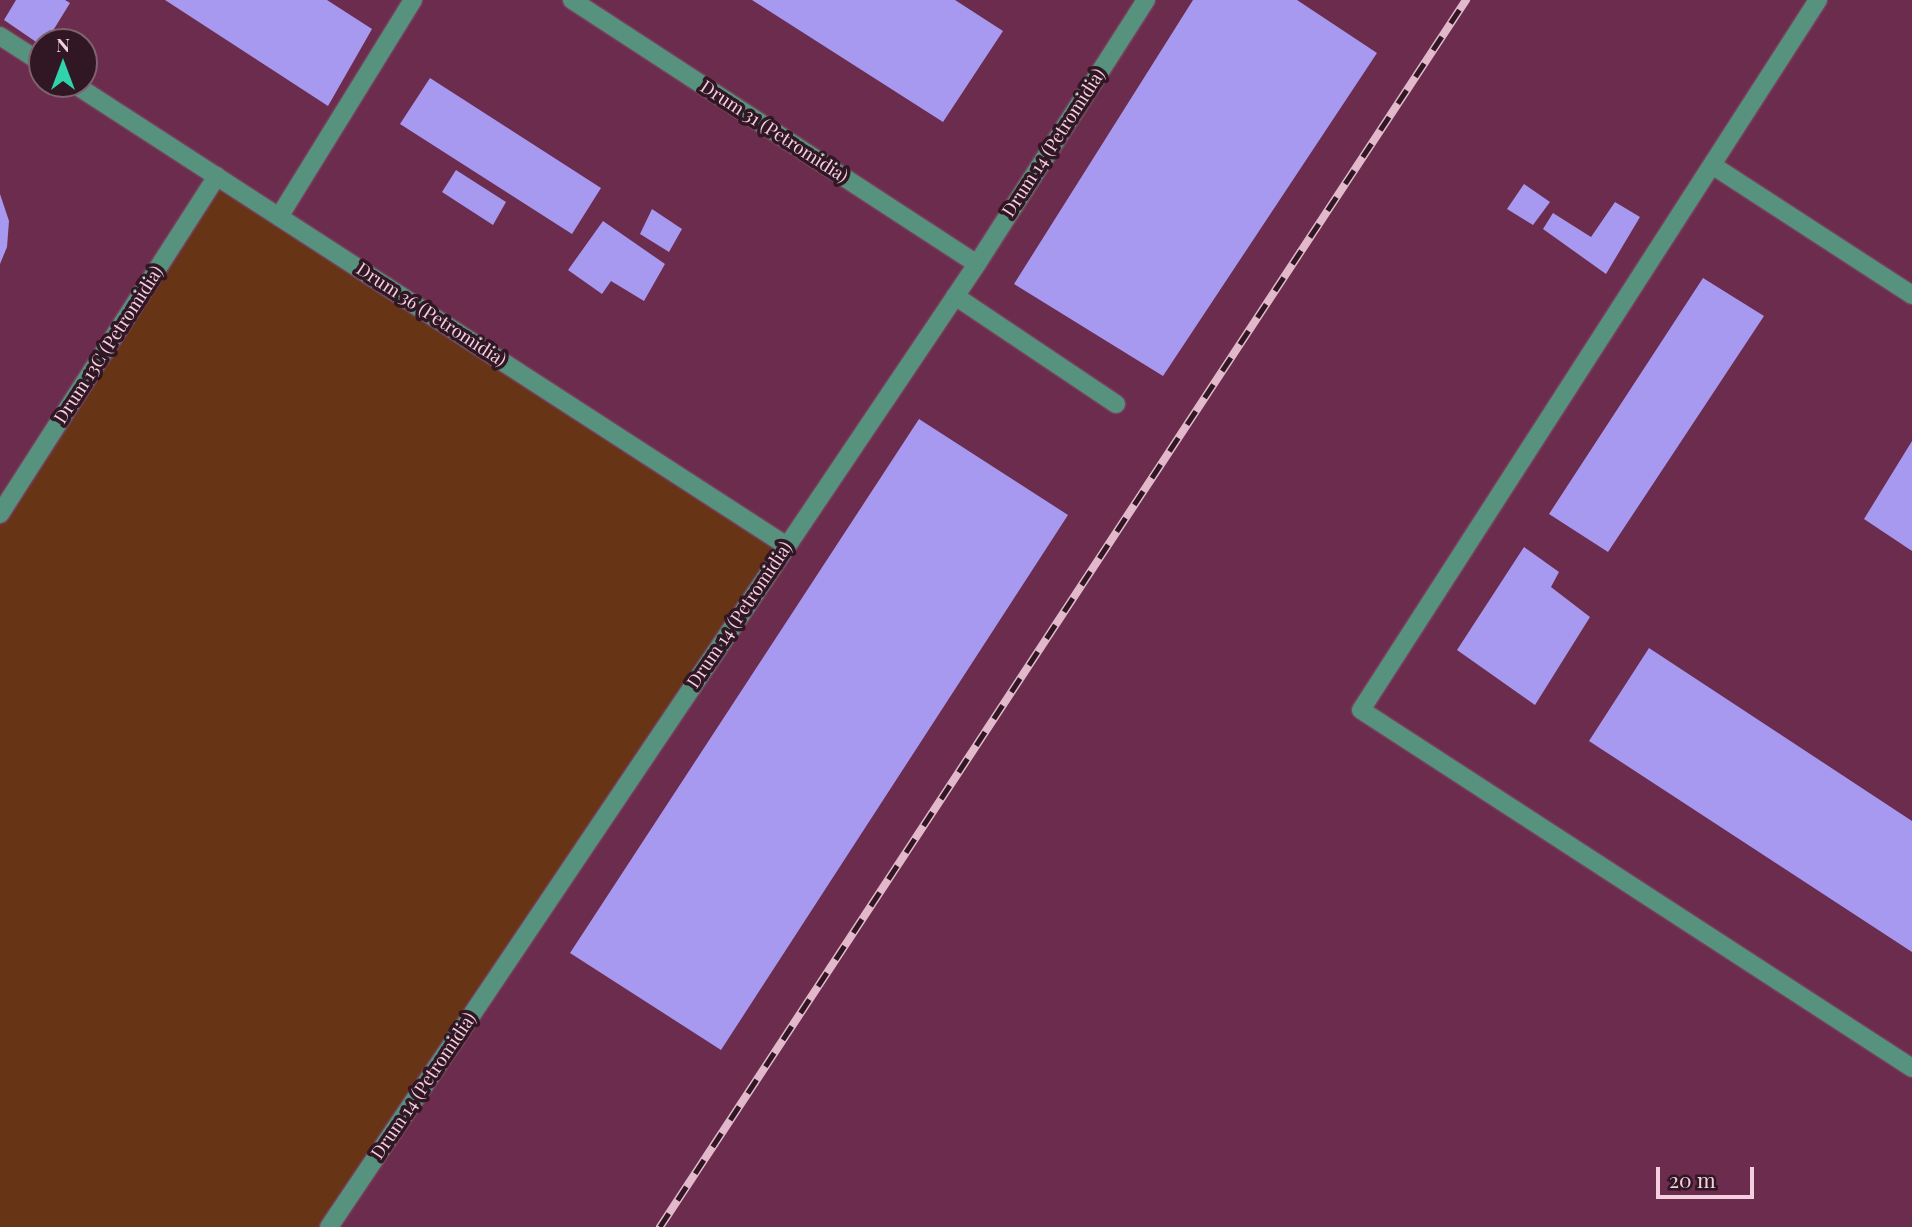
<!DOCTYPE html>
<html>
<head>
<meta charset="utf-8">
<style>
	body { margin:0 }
	#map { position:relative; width:1912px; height:1227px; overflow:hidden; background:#5c2140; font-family:"Playfair Display",serif }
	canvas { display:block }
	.north { position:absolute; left:28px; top:28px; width:70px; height:70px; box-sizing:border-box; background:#311724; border:2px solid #7f616f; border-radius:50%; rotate:0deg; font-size:19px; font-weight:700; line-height:28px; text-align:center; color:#f4cfdf }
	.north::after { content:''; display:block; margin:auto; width:24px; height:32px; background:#2fd4aa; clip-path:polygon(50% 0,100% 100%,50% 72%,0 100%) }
	.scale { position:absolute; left:1656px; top:1167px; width:98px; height:32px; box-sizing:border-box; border:4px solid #f4cfdf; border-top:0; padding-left:9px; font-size:21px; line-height:24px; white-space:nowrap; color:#f4cfdf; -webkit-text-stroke:5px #311724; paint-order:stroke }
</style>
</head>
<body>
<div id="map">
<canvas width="1912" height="1227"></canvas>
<div class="north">N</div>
<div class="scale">20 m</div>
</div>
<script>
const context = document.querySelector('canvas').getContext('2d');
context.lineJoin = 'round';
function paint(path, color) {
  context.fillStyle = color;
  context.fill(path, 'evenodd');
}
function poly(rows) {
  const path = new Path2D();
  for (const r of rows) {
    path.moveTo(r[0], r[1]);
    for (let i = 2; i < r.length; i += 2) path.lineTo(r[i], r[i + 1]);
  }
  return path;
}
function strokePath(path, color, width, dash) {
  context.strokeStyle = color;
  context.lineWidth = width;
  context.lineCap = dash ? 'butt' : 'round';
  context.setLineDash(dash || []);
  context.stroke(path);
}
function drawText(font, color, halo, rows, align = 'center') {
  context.font = font + ' "Playfair Display",serif';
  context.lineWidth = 7;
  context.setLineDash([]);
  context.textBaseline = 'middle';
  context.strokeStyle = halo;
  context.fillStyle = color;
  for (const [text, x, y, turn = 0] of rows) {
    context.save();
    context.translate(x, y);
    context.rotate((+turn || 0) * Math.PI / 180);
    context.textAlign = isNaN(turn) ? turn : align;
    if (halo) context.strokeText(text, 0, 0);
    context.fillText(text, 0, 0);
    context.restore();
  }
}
const built = poly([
	[0,0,1912,0,1912,1227,0,1227],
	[42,42,84,42,84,84,42,84]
]);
const green = poly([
	[217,176,787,546,329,1227,0,1227,0,514]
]);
const building = poly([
	[16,0,65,0,70,3,46,42,42,42,42,46,4,20],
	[165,0,327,0,372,29,328,106],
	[752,0,955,0,1003,31,943,122],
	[1193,0,1297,0,1377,53,1163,376,1014,284],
	[430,78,601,188,572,234,400,124],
	[456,170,506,202,493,225,442,192],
	[1524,184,1550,202,1533,225,1507,209],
	[0,194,9,221,7,247,0,264],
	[1615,202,1640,217,1606,274,1543,229,1553,213,1591,237],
	[652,209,682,229,669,252,640,234],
	[603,221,665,264,644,301,611,281,602,294,568,270],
	[1703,278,1764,316,1608,552,1549,514],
	[919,419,1068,515,721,1050,570,953],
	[1912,441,1912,551,1864,519],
	[1524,547,1559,572,1551,587,1590,617,1535,705,1457,650],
	[1649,648,1912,821,1912,952,1589,741]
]);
const minor = poly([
	[572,0,977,264],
	[1818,0,1361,710,1912,1068],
	[0,36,42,63],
	[74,84,787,546],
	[1712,165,1912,295],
	[279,217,413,0],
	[955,296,1116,404],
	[0,514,217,176],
	[329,1227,977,264,1146,0]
]);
const rail = poly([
	[660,1227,1466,0]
]);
const streetNames = [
	["Drum 31 (Petromidia)",774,132,33],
	["Drum 14 (Petromidia)",1054,143,-57],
	["Drum 36 (Petromidia)",431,315,33],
	["Drum 13C (Petromidia)",109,345,-57],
	["Drum 14 (Petromidia)",740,615,-56],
	["Drum 14 (Petromidia)",424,1086,-56]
];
paint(built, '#6c2c4e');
paint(green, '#673515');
paint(building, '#a798f0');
strokePath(minor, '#77405d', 21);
strokePath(minor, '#56927e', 18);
strokePath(rail, '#e1b9cb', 8);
strokePath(rail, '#311724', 5, [16]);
drawText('18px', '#f4cfdf', '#311724', streetNames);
</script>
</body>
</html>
